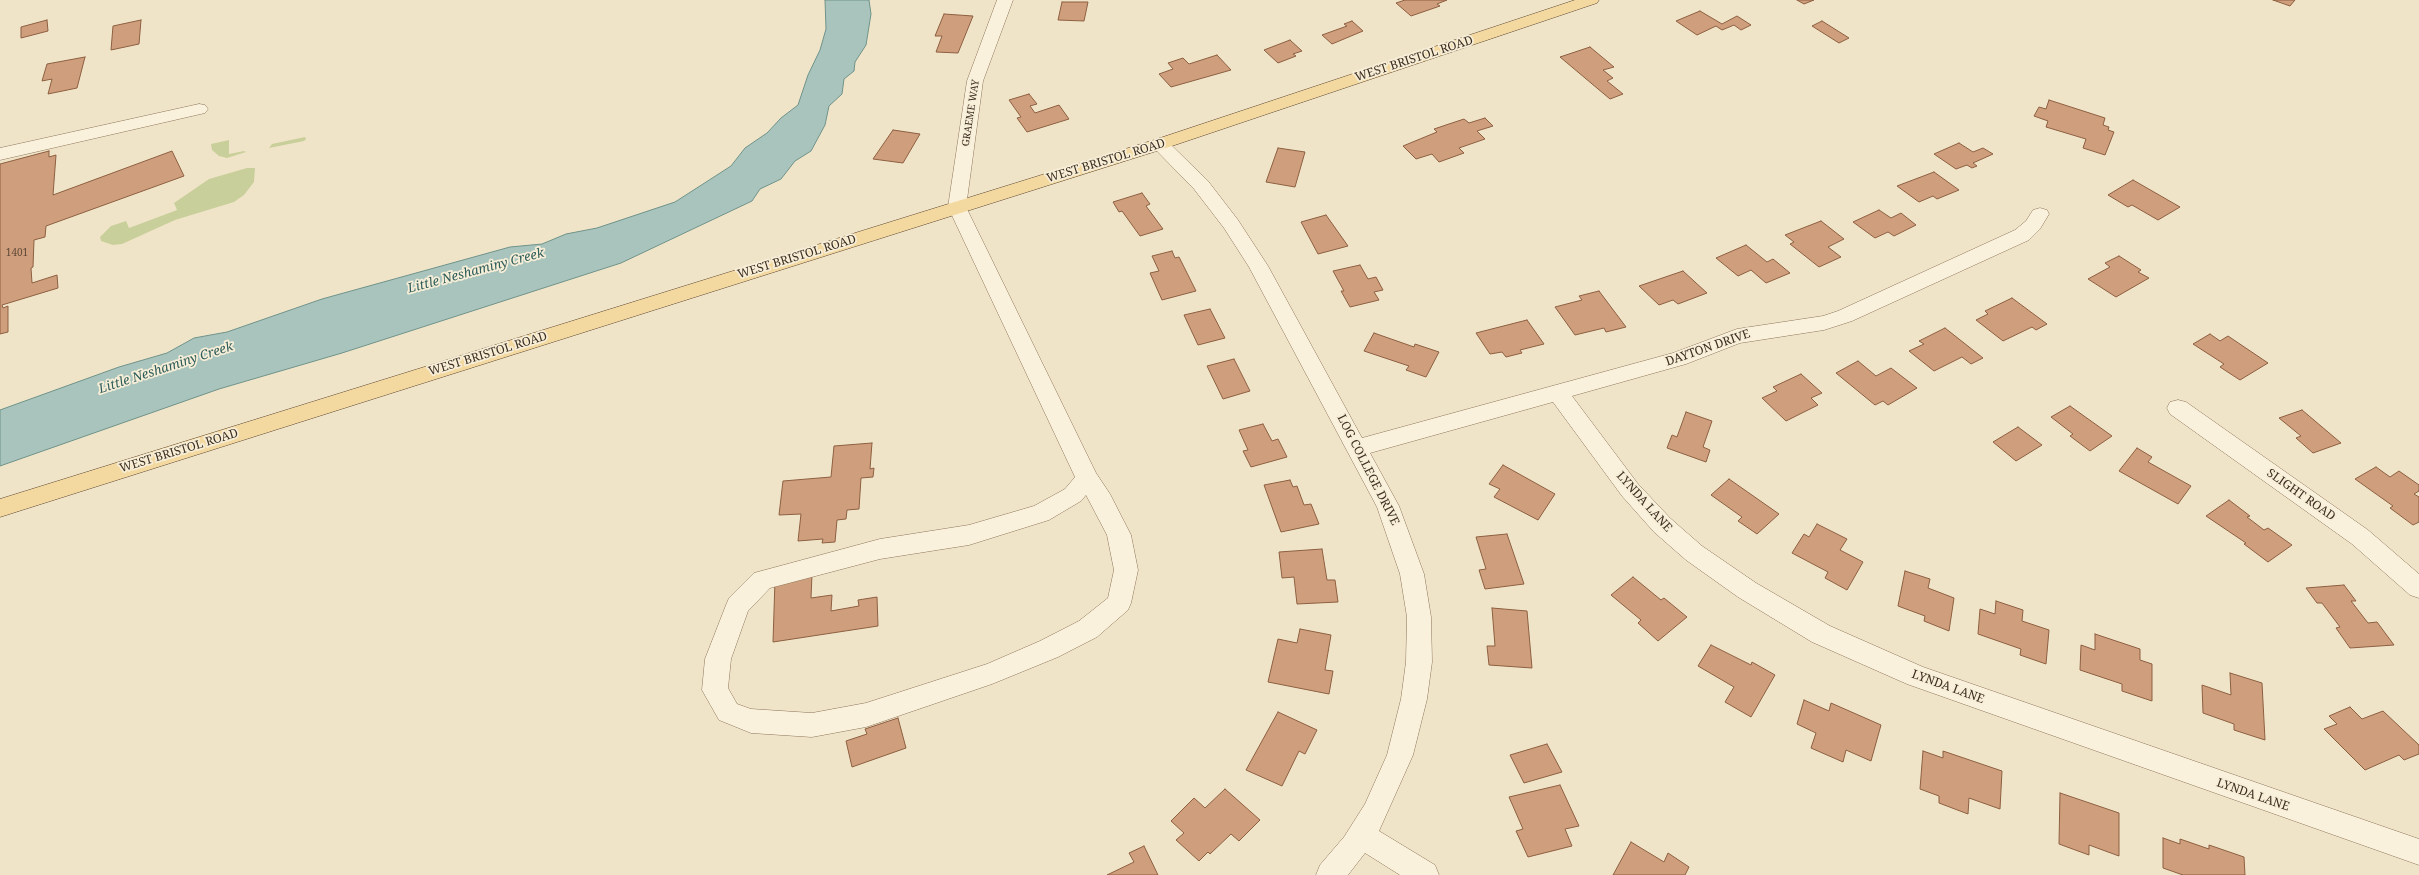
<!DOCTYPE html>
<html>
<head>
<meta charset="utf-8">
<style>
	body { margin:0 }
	canvas { display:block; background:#f0e4c8 }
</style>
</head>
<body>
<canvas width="2419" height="875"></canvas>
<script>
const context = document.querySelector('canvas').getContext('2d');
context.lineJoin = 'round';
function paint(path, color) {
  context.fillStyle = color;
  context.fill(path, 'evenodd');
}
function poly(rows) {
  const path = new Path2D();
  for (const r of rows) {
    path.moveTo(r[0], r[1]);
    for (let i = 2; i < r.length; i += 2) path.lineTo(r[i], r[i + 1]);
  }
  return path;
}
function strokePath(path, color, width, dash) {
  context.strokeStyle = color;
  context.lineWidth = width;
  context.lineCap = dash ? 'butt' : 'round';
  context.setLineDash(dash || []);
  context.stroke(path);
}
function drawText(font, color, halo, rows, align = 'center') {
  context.font = font + ' "Noto Serif",serif';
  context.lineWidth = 3.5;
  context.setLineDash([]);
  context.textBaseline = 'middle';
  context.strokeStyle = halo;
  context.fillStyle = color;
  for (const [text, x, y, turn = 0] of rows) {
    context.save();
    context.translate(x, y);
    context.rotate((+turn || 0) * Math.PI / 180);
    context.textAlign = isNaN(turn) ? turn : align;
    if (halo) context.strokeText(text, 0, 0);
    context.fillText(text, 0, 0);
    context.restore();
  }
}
const green = poly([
	[305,137,306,139,304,141,269,148,272,144],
	[229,140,229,154,244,151,246,152,227,158,219,156,212,150,211,144],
	[247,168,255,168,254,182,244,195,234,202,175,220,122,244,113,245,101,241,100,237,111,226,126,221,129,228,177,210,174,203,209,179]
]);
const water = poly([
	[825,0,869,0,871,14,866,45,855,62,854,71,844,79,842,94,829,106,825,125,811,151,795,161,781,179,760,189,752,201,621,263,342,353,219,389,0,466,0,410,119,367,167,353,194,338,227,332,322,299,510,247,542,244,566,234,597,228,675,202,731,166,745,148,767,133,781,118,798,105,808,75,820,50,826,29,825,0]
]);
const building = poly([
	[1405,0,1447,0,1437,4,1440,6,1411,16,1396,3,1405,0],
	[1797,0,1814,0,1804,4,1797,0],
	[2273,0,2295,0,2290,6,2273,0],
	[1062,2,1088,2,1084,21,1058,20,1062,2],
	[1700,11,1722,24,1737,16,1751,25,1741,30,1734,25,1722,30,1716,26,1697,35,1676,21,1700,11],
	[944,14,973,16,958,53,936,52,942,36,935,36,944,14],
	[47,20,48,31,21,38,21,27,47,20],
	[141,20,139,44,111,50,113,26,141,20],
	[1352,21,1363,31,1332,44,1322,35,1347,26,1344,24,1352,21],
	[1822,21,1849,38,1839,43,1812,26,1822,21],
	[1290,40,1302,51,1293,54,1296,56,1278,63,1264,50,1290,40],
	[1590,47,1614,67,1603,70,1613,78,1607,81,1623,94,1610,99,1560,57,1590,47],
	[1217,55,1231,70,1171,87,1159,74,1173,69,1168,63,1183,58,1189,64,1217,55],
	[85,57,77,88,48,94,52,79,42,81,47,64,85,57],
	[1029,94,1037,104,1030,106,1035,113,1059,105,1069,119,1027,132,1017,118,1021,117,1009,100,1029,94],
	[2049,100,2105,118,2103,125,2109,127,2108,130,2114,132,2105,155,2083,148,2086,139,2046,127,2048,121,2034,116,2039,107,2046,109,2049,100],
	[1485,118,1493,126,1477,131,1485,139,1459,148,1464,153,1439,162,1432,154,1416,159,1403,146,1437,132,1434,129,1464,119,1469,123,1485,118],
	[893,130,920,134,903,163,873,159,893,130],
	[1959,143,1973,152,1983,148,1993,154,1973,163,1977,166,1972,168,1967,165,1956,169,1934,154,1959,143],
	[1278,148,1305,152,1295,187,1266,182,1278,148],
	[49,151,49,157,56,155,53,195,172,151,184,176,46,226,45,237,34,240,33,267,31,268,32,283,57,275,58,288,2,305,3,308,8,306,8,332,0,334,0,164,49,151],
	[1934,172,1959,190,1937,199,1933,196,1919,202,1897,186,1934,172],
	[2133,180,2180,207,2158,220,2132,205,2128,207,2108,195,2133,180],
	[1142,193,1150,204,1146,206,1163,229,1140,236,1122,211,1119,212,1113,202,1142,193],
	[1879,210,1891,218,1901,213,1916,225,1894,236,1888,232,1875,238,1853,222,1879,210],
	[1326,215,1348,246,1318,254,1301,222,1326,215],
	[1821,221,1844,239,1828,247,1841,257,1819,267,1790,244,1794,242,1785,235,1821,221],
	[1746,245,1767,262,1773,259,1790,273,1766,283,1751,270,1738,276,1716,258,1746,245],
	[1172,251,1175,258,1179,257,1196,291,1162,300,1150,273,1159,271,1152,256,1172,251],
	[2119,256,2141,270,2138,272,2149,278,2116,297,2088,279,2110,267,2105,263,2119,256],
	[1360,265,1368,279,1376,277,1383,290,1374,292,1379,300,1350,307,1341,291,1344,291,1333,271,1360,265],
	[1683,271,1707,293,1678,304,1673,300,1659,305,1639,286,1683,271],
	[1599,291,1626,327,1606,332,1604,328,1575,335,1555,307,1582,300,1579,296,1599,291],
	[2012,298,2047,324,2036,330,2032,327,2003,341,1976,320,1988,314,1985,311,2012,298],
	[1210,309,1225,338,1198,345,1184,315,1210,309],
	[1527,320,1544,344,1520,350,1522,353,1506,357,1502,352,1490,354,1476,333,1527,320],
	[1945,328,1983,358,1971,364,1962,357,1934,371,1909,351,1924,344,1919,341,1945,328],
	[1374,333,1414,347,1415,344,1439,352,1426,377,1406,370,1409,366,1364,351,1374,333],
	[2210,334,2220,341,2228,336,2268,363,2240,380,2220,367,2224,364,2193,344,2210,334],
	[1234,359,1250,391,1223,399,1207,366,1234,359],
	[1858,361,1876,376,1891,368,1917,388,1888,405,1883,401,1875,405,1836,373,1858,361],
	[1801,374,1822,393,1811,398,1818,405,1786,421,1762,398,1777,391,1773,387,1801,374],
	[2070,406,2112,436,2090,451,2070,436,2073,434,2051,417,2070,406],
	[2302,410,2341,443,2313,453,2296,438,2301,436,2279,418,2302,410],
	[1686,412,1712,421,1703,447,1710,450,1706,462,1667,448,1672,435,1677,437,1686,412],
	[1263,424,1272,441,1278,439,1287,457,1251,467,1243,451,1248,450,1239,430,1263,424],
	[2018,427,2042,445,2016,461,1993,442,2018,427],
	[872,443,870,469,874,468,873,477,861,478,859,509,847,510,846,519,837,520,835,542,822,543,823,539,798,541,801,514,779,515,783,481,831,477,834,446,872,443],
	[2137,448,2152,457,2148,462,2191,486,2178,504,2119,471,2137,448],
	[1503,465,1555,494,1538,520,1494,497,1500,489,1489,484,1503,465],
	[2376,467,2390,477,2399,471,2419,485,2419,491,2414,494,2419,497,2419,522,2413,525,2390,508,2393,506,2355,479,2376,467],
	[1729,479,1779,514,1757,534,1738,521,1742,517,1711,495,1729,479],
	[1290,480,1293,487,1297,486,1304,505,1311,504,1319,524,1281,532,1264,485,1290,480],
	[2229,500,2250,516,2247,517,2264,530,2268,528,2292,545,2268,562,2244,544,2246,543,2206,516,2229,500],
	[1817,524,1847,539,1840,550,1863,562,1847,590,1825,578,1828,572,1792,553,1804,534,1809,537,1817,524],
	[1507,534,1524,584,1485,589,1479,570,1486,569,1476,537,1507,534],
	[1322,549,1327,580,1335,580,1338,602,1297,604,1294,577,1282,578,1279,552,1322,549],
	[1905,571,1930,579,1928,588,1954,598,1949,631,1924,621,1925,616,1898,606,1905,571],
	[812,574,811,598,832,595,831,611,859,606,858,600,877,597,878,626,773,642,775,580,812,574],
	[1633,577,1661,600,1664,598,1687,617,1658,641,1638,623,1641,620,1611,595,1633,577],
	[2344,585,2356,601,2351,601,2368,623,2377,622,2394,645,2350,648,2336,628,2340,627,2322,603,2317,603,2306,588,2344,585],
	[1996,601,2023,610,2022,621,2049,630,2046,664,2020,655,2021,649,1978,634,1980,609,1995,614,1996,601],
	[1492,608,1527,611,1532,668,1489,665,1487,646,1495,646,1492,608],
	[1300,629,1331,635,1325,670,1333,671,1329,694,1268,682,1278,639,1297,643,1300,629],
	[2095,634,2140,649,2140,660,2152,664,2152,701,2122,691,2122,684,2080,670,2081,645,2095,650,2095,634],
	[1711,645,1751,665,1752,662,1775,675,1751,717,1725,702,1734,687,1698,666,1711,645],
	[2230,673,2262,683,2265,740,2234,730,2234,724,2203,713,2202,685,2231,695,2230,673],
	[1804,700,1829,711,1831,703,1881,725,1871,761,1846,750,1843,762,1811,748,1816,733,1797,724,1804,700],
	[2350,707,2362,719,2383,711,2419,745,2419,754,2404,760,2399,755,2365,770,2324,729,2337,724,2329,716,2350,707],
	[1278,712,1317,730,1305,754,1299,751,1282,786,1246,770,1278,712],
	[898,718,906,748,852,767,846,741,867,734,865,729,898,718],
	[1547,744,1562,772,1524,783,1510,755,1547,744],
	[1923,751,1943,758,1943,751,2002,771,2000,809,1969,798,1968,814,1939,803,1939,796,1920,789,1923,751],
	[1560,785,1579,826,1565,829,1572,846,1528,857,1516,831,1523,829,1509,797,1560,785],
	[1225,789,1260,820,1239,841,1231,834,1210,854,1208,852,1199,861,1176,840,1184,833,1171,821,1194,798,1205,808,1225,789],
	[2060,793,2119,813,2119,856,2089,845,2089,855,2059,844,2060,793],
	[2163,838,2180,844,2180,839,2209,849,2209,845,2244,857,2245,875,2183,875,2163,868,2163,838],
	[1631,842,1664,862,1668,853,1689,867,1685,875,1613,875,1631,842],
	[1144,846,1158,875,1107,875,1134,862,1129,853,1144,846]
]);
const minor = poly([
	[997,0,1013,0,983,81,966,207,1096,473,1110,494,1131,535,1138,570,1131,603,1128,610,1097,637,1058,657,992,684,866,727,812,737,751,733,719,720,702,690,705,659,726,605,729,598,754,573,880,539,969,525,1034,506,1065,489,1075,477,948,207,967,81,997,0],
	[1086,495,1107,535,1114,570,1108,598,1079,621,1040,641,987,664,866,703,812,713,751,709,737,704,728,688,731,659,748,611,770,588,880,559,969,545,1049,520,1081,501,1086,495],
	[199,104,205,105,208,109,205,113,0,160,0,148,199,104],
	[1160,138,1166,140,1208,181,1238,220,1268,266,1362,438,1673,353,1737,329,1823,316,1838,311,2015,230,2026,221,2033,210,2040,208,2047,210,2049,214,2040,229,2029,240,1852,321,1824,330,1740,343,1686,364,1572,396,1638,484,1670,518,1702,546,1756,583,1830,626,1923,667,2419,839,2419,865,1907,684,1812,642,1738,597,1686,560,1654,532,1622,496,1553,402,1370,453,1399,506,1424,574,1431,617,1432,662,1427,699,1413,755,1379,831,1435,865,1439,875,1400,875,1365,853,1348,875,1316,875,1320,865,1344,837,1365,804,1387,755,1401,699,1406,662,1407,617,1400,574,1377,507,1249,267,1224,228,1194,189,1154,148,1151,144,1154,140,1160,138],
	[2178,400,2186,402,2368,530,2419,574,2419,598,2410,595,2352,544,2170,414,2167,408,2170,402,2178,400]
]);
const major = poly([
	[1575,0,1599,0,1597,3,1166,148,0,517,0,499,1154,140,1575,0]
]);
const farStreetnames = [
	["GRAEME WAY",971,113,-81]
];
const numberNames = [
	["1401",17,253]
];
const streetNames = [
	["WEST BRISTOL ROAD",1414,59,-18],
	["WEST BRISTOL ROAD",1106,161,-17],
	["WEST BRISTOL ROAD",797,257,-17],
	["DAYTON DRIVE",1708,348,-19],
	["WEST BRISTOL ROAD",488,354,-17],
	["WEST BRISTOL ROAD",179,451,-17],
	["LOG COLLEGE DRIVE",1368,470,63],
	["SLIGHT ROAD",2301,495,35],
	["LYNDA LANE",1644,502,48],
	["LYNDA LANE",1948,687,20],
	["LYNDA LANE",2253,795,19]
];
const waterNames = [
	["Little Neshaminy Creek",476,271,-15],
	["Little Neshaminy Creek",166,368,-18]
];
paint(green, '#c9cf9b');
paint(water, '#a9c4bc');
strokePath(water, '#6f938a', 1);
paint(building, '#cf9f7d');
strokePath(building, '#8d5f41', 1);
strokePath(minor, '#8d765c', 1);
strokePath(major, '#5b4430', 1);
paint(minor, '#faf1dc');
paint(major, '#f3d9a0');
drawText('10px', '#3d2e20', '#f7eed8', farStreetnames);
drawText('10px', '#624a37', null, numberNames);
drawText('12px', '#3d2e20', '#f7eed8', streetNames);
drawText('italic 13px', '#2f5d5a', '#f7eed8', waterNames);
</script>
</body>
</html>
